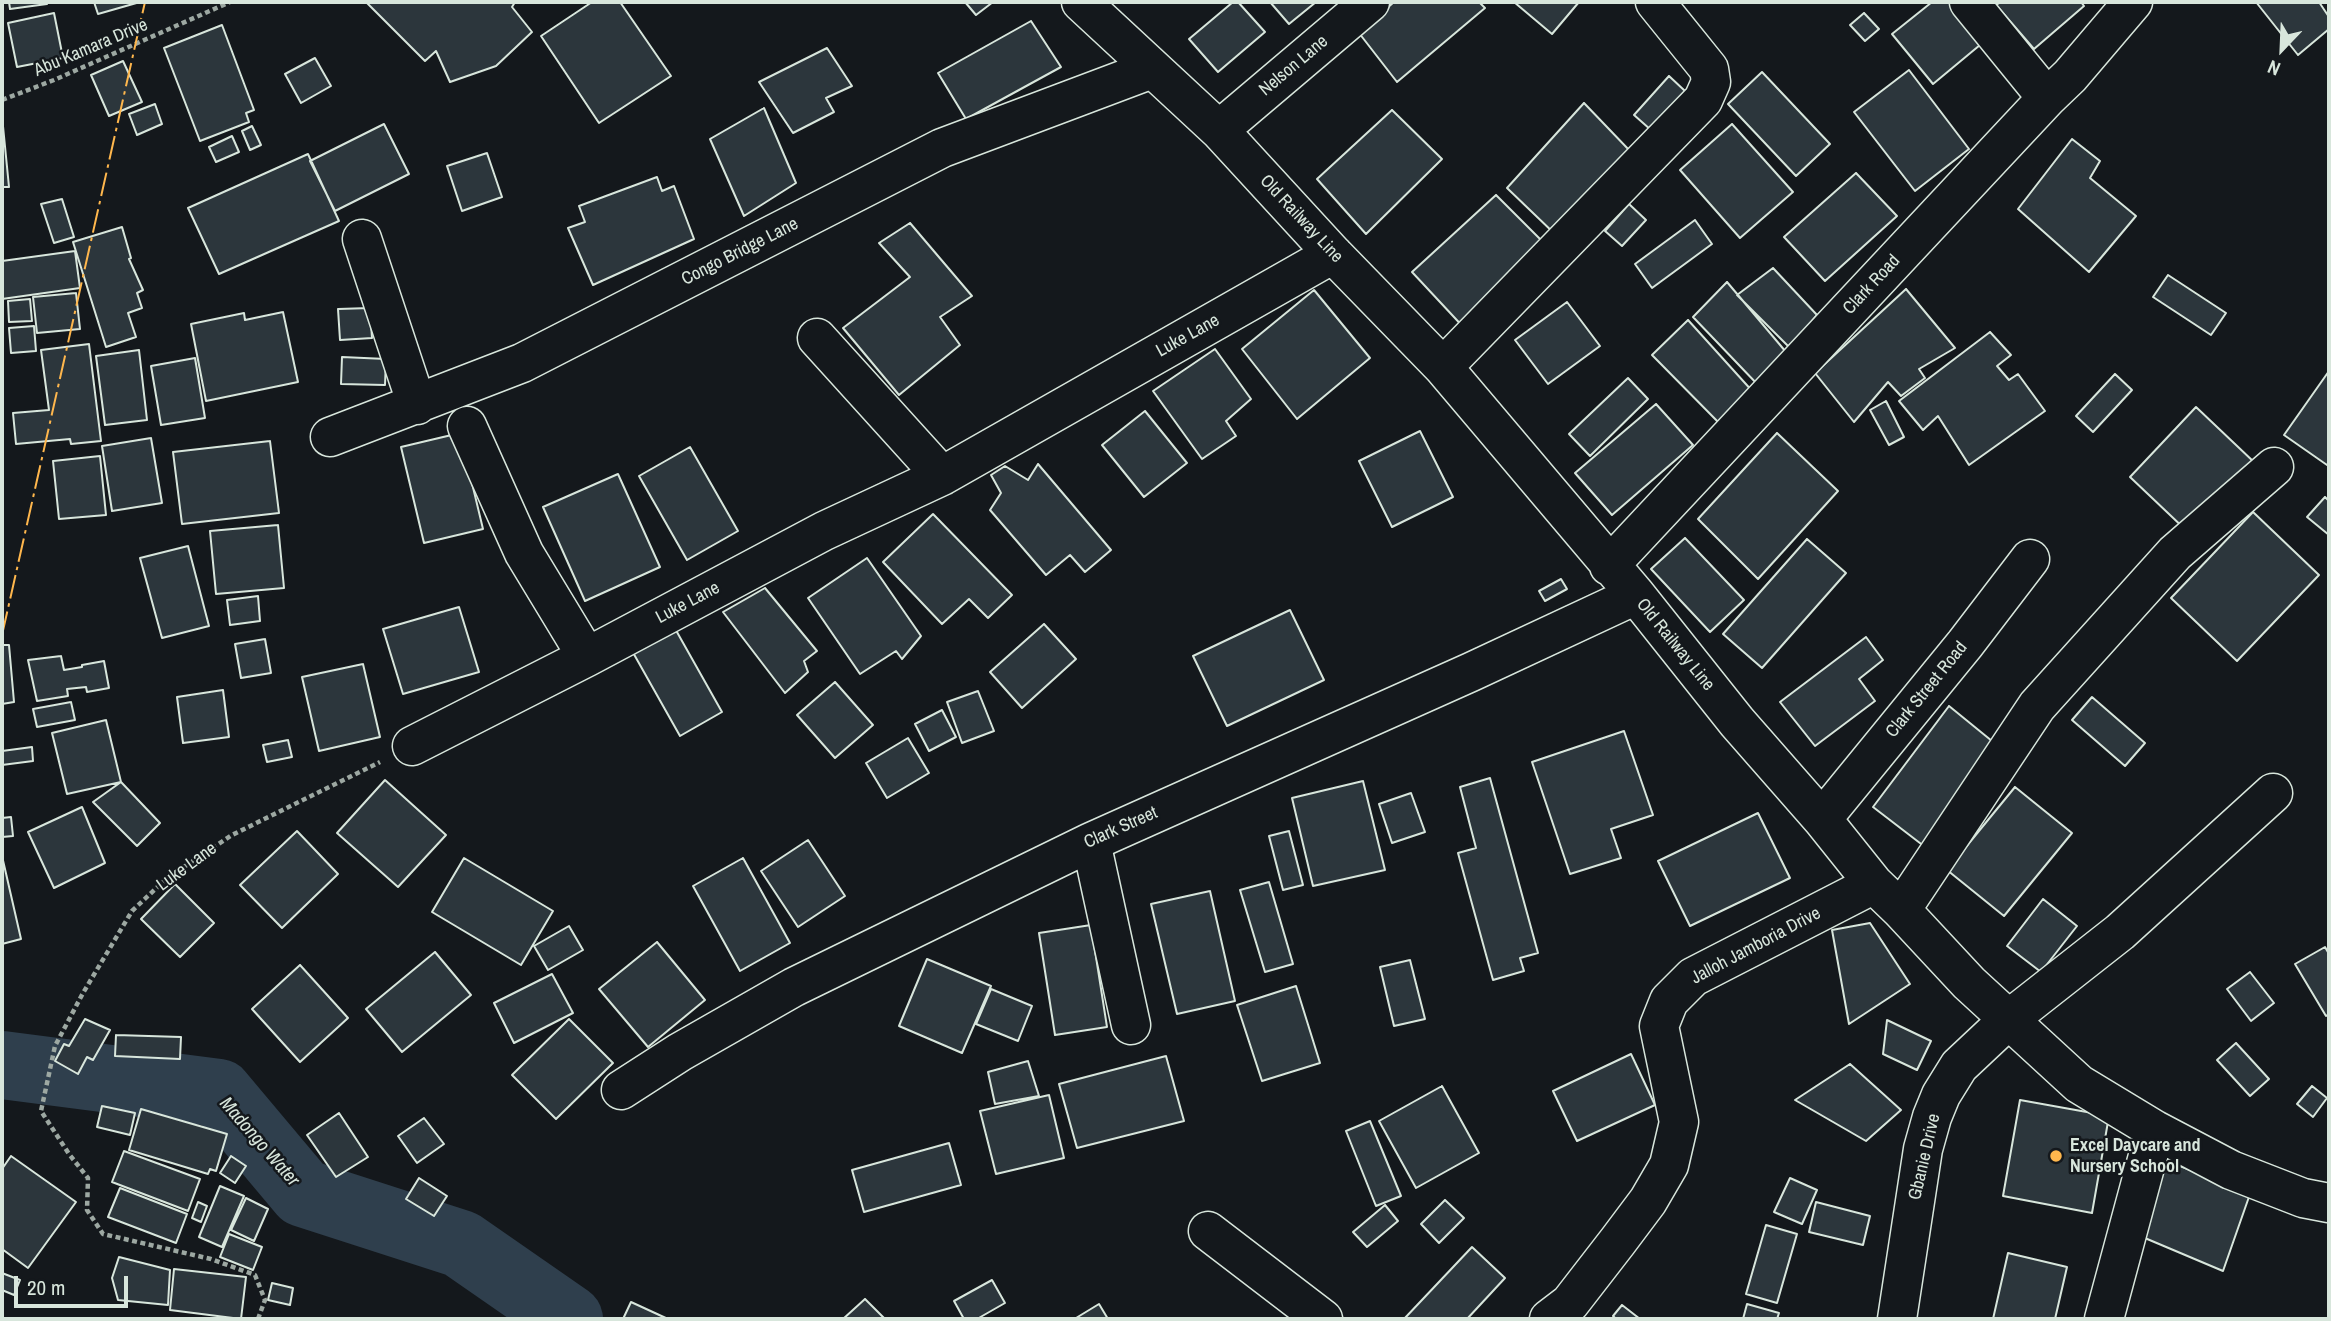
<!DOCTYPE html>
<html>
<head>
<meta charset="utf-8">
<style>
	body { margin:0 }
	#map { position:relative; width:2331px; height:1321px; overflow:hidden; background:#14181c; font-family:"Archivo Narrow",sans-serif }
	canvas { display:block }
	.frame { position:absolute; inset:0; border:4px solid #d8e6dc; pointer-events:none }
	.north { position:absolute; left:2247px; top:14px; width:70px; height:70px; -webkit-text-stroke:5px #14181c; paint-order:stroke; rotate:203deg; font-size:19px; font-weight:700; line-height:28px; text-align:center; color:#d8e6dc }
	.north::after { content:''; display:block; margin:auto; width:24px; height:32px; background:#d8e6dc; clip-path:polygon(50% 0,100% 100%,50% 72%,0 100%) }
	.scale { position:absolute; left:14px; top:1276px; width:114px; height:32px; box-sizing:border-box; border:4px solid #d8e6dc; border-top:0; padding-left:9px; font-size:21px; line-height:24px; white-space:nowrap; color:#d8e6dc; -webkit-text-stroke:5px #14181c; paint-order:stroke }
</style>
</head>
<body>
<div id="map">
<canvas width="2331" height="1321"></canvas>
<div class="frame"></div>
<div class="north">N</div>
<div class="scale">20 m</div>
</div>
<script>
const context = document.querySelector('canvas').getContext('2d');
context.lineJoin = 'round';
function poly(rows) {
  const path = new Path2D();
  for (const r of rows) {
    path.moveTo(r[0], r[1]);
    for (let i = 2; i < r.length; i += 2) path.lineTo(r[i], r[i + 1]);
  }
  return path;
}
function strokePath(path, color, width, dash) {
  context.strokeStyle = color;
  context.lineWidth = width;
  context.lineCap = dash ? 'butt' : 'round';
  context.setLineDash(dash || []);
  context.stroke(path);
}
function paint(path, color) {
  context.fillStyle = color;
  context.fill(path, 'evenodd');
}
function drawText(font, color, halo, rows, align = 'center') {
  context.font = font + ' "Archivo Narrow",sans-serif';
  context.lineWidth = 5;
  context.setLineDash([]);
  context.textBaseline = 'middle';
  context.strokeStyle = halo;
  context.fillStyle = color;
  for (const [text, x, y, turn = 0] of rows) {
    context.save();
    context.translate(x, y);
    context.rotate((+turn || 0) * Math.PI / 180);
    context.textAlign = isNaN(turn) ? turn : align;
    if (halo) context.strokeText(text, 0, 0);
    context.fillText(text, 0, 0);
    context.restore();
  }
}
const river = poly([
	[2,1065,219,1093,303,1193,461,1244,569,1319]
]);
const building = poly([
	[9,2,47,2,47,4,10,9,9,2],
	[94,2,140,2,98,14,94,2],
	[366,2,515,2,512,7,532,32,496,66,450,82,436,51,425,61,366,2],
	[592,2,620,2,671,76,599,123,541,36,592,2],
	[965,2,993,2,976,15,965,2],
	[1233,2,1238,2,1265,32,1218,72,1189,39,1233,2],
	[1270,2,1316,2,1289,24,1270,2],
	[1394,2,1479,2,1485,8,1397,82,1359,33,1394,2],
	[1514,2,1579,2,1552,34,1514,2],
	[1932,2,1954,2,1986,40,1933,84,1892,34,1932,2],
	[2001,2,2081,2,2084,6,2034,49,1996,5,2001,2],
	[2256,2,2319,2,2329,17,2329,29,2298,55,2256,2],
	[54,13,63,58,17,67,8,23,54,13],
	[1864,13,1879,29,1865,41,1850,25,1864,13],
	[1031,21,1061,67,966,119,938,73,1031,21],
	[222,25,254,110,246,113,249,122,200,141,164,48,222,25],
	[827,48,852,86,826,98,834,112,793,133,759,82,827,48],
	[315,58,331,86,301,103,285,74,315,58],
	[123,61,142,102,109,116,91,75,123,61],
	[1909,70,1969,149,1915,191,1854,112,1909,70],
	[1762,72,1830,144,1796,176,1728,104,1762,72],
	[1669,76,1685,91,1651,130,1634,115,1669,76],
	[1584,103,1630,151,1558,237,1507,188,1584,103],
	[155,104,162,124,137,135,129,114,155,104],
	[764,108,796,183,744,216,710,139,764,108],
	[1392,110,1442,159,1366,234,1317,179,1392,110],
	[2,116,9,187,2,187,2,116],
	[384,124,409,174,335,211,310,161,384,124],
	[1732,124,1793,192,1740,238,1680,170,1732,124],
	[252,126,261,145,250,150,242,131,252,126],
	[232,136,239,152,216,162,209,147,232,136],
	[2072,139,2100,161,2090,178,2136,216,2089,272,2018,209,2072,139],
	[487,153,502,197,462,211,447,166,487,153],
	[308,154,339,221,219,274,188,208,308,154],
	[1856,173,1897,216,1825,281,1784,237,1856,173],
	[657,177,662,191,674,186,694,239,593,285,568,228,585,222,579,206,657,177],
	[1496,195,1550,249,1467,331,1412,272,1496,195],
	[62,199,74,237,54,243,41,204,62,199],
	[1629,204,1646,220,1622,246,1605,231,1629,204],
	[1695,220,1712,244,1652,288,1635,264,1695,220],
	[910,223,972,296,940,317,960,345,899,395,843,328,910,277,879,243,910,223],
	[122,227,131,258,129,259,143,290,137,293,142,308,128,313,136,337,106,347,73,242,122,227],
	[75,251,80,288,2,299,2,261,75,251],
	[1773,268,1817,315,1790,348,1737,295,1773,268],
	[2168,275,2226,313,2211,335,2153,297,2168,275],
	[1727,282,1786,352,1759,386,1693,317,1727,282],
	[1906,289,1955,348,1919,369,1925,378,1901,396,1888,382,1854,422,1815,373,1906,289],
	[1314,290,1370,358,1297,419,1242,349,1314,290],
	[76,293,80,329,37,333,33,297,76,293],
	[30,299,32,321,9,322,8,301,30,299],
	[1567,302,1600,346,1548,384,1515,340,1567,302],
	[370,308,372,338,340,340,338,309,370,308],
	[283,312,298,382,206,401,191,324,244,313,245,320,283,312],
	[1688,320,1754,393,1724,428,1652,355,1688,320],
	[34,326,36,351,11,353,9,328,34,326],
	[1990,332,2011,355,1997,366,2009,380,2018,374,2045,411,1969,465,1938,416,1923,430,1899,401,1990,332],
	[89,344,101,441,71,444,70,439,16,444,13,413,49,410,41,350,89,344],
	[1215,349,1251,399,1226,421,1236,436,1202,459,1153,391,1215,349],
	[139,350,147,420,105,425,96,356,139,350],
	[342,357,386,359,385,385,341,384,342,357],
	[195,358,205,418,161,425,151,366,195,358],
	[2329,371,2329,462,2327,465,2284,435,2329,371],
	[2115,374,2132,390,2093,432,2076,416,2115,374],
	[1628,378,1648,399,1590,456,1569,434,1628,378],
	[1886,401,1904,437,1889,445,1870,410,1886,401],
	[1656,404,1693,445,1612,515,1575,473,1656,404],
	[2196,407,2255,463,2189,533,2130,477,2196,407],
	[1145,411,1187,463,1144,497,1102,445,1145,411],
	[1420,431,1453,497,1392,527,1359,461,1420,431],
	[460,433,483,529,424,543,401,447,460,433],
	[1777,433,1838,491,1758,579,1698,519,1777,433],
	[151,438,162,503,112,511,102,446,151,438],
	[270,441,279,513,182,524,173,452,270,441],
	[690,447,738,531,687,560,639,476,690,447],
	[100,456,106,515,59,519,53,461,100,456],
	[1038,464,1111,550,1085,572,1070,555,1046,575,990,510,1001,493,991,475,1005,466,1028,480,1038,464],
	[618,474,660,567,585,601,543,507,618,474],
	[2325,497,2329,501,2329,535,2307,517,2325,497],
	[2253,512,2319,575,2237,661,2171,598,2253,512],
	[933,514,1012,595,988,618,969,599,942,624,883,562,933,514],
	[278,525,284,588,216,594,210,531,278,525],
	[1685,538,1744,600,1710,632,1651,569,1685,538],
	[1807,539,1846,573,1762,668,1723,634,1807,539],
	[188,546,209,626,162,638,140,558,188,546],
	[867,558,921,636,902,659,896,651,860,674,808,598,867,558],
	[1561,579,1567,589,1545,601,1539,591,1561,579],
	[765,588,817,651,804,661,808,672,785,693,723,612,765,588],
	[258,596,260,621,230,625,227,600,258,596],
	[459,607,479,672,403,694,383,629,459,607],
	[1290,610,1324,680,1227,726,1193,656,1290,610],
	[1044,624,1076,659,1022,708,990,672,1044,624],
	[673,625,722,712,680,736,631,649,673,625],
	[1866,637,1883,660,1859,679,1875,701,1815,746,1780,702,1866,637],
	[265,639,271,673,241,678,235,644,265,639],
	[2,645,9,645,14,702,2,704,2,645],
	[61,656,64,670,82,667,82,665,104,661,109,688,87,692,86,687,67,689,68,696,37,701,28,660,61,656],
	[363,664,380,737,319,751,302,677,363,664],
	[835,682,873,725,835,758,797,715,835,682],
	[223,690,229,737,183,743,177,697,223,690],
	[978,691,994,731,962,743,947,702,978,691],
	[2092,697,2145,743,2125,766,2072,720,2092,697],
	[71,702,75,720,37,727,33,709,71,702],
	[1949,706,2003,750,1929,850,1873,807,1949,706],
	[942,710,956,737,929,751,915,724,942,710],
	[106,720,121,782,67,794,52,733,106,720],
	[1624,731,1653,815,1611,829,1621,858,1570,874,1532,762,1624,731],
	[908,738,929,773,887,798,866,763,908,738],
	[288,740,292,757,267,762,263,745,288,740],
	[32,747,33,761,2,765,2,751,32,747],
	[1490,778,1538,953,1520,958,1524,971,1493,980,1458,853,1476,848,1460,787,1490,778],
	[385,780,446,835,398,887,337,833,385,780],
	[1363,781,1385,870,1313,886,1292,798,1363,781],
	[121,782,160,823,137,846,93,802,121,782],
	[2015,787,2072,833,2004,916,1947,870,2015,787],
	[1411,793,1425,832,1392,843,1379,804,1411,793],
	[82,807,105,863,54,888,28,832,82,807],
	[1758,813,1790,878,1690,926,1658,861,1758,813],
	[11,817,13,836,2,837,2,818,11,817],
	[297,831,338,874,282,928,240,885,297,831],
	[1289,831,1303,885,1283,890,1269,836,1289,831],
	[808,840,845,896,798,927,761,871,808,840],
	[2,856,21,939,2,944,2,856],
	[464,858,553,911,521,965,432,912,464,858],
	[743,858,790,943,740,971,693,886,743,858],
	[1269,882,1293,964,1265,972,1240,890,1269,882],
	[175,884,214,923,180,957,141,919,175,884],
	[1210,891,1235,1001,1177,1014,1151,904,1210,891],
	[2043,899,2077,926,2041,972,2007,946,2043,899],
	[1870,923,1910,984,1849,1024,1832,930,1870,923],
	[1091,925,1107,1027,1055,1035,1039,933,1091,925],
	[569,926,583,950,548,970,534,946,569,926],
	[657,942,705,1000,648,1047,599,989,657,942],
	[2325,947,2329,954,2329,1014,2326,1016,2295,964,2325,947],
	[435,952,471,995,402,1052,366,1009,435,952],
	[927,959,991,986,962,1053,899,1026,927,959],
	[1410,960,1425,1019,1394,1026,1380,967,1410,960],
	[300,965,348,1018,300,1062,252,1009,300,965],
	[2250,972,2274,1003,2251,1021,2227,989,2250,972],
	[552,974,573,1013,514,1043,494,1003,552,974],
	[1296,986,1320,1063,1262,1081,1237,1005,1296,986],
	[991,989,1032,1006,1018,1041,976,1024,991,989],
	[85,1019,110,1030,93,1060,87,1057,78,1074,55,1061,64,1044,69,1046,85,1019],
	[569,1019,613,1063,556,1119,512,1075,569,1019],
	[1887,1020,1931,1041,1917,1070,1883,1054,1887,1020],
	[116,1035,181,1037,180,1059,115,1056,116,1035],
	[2236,1043,2269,1079,2250,1096,2217,1060,2236,1043],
	[1631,1054,1655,1105,1577,1141,1553,1091,1631,1054],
	[1166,1056,1184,1121,1077,1148,1059,1084,1166,1056],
	[1028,1061,1039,1096,995,1104,988,1072,1028,1061],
	[1850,1064,1901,1110,1866,1141,1795,1100,1850,1064],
	[1442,1086,1479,1153,1416,1188,1379,1121,1442,1086],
	[2312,1086,2327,1098,2313,1117,2297,1104,2312,1086],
	[1049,1095,1064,1158,996,1174,980,1111,1049,1095],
	[2020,1100,2109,1116,2092,1213,2003,1196,2020,1100],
	[102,1106,135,1113,130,1135,97,1127,102,1106],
	[141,1109,227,1134,216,1171,210,1169,208,1174,129,1150,141,1109],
	[339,1113,368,1157,336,1177,307,1135,339,1113],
	[424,1118,444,1144,417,1163,398,1136,424,1118],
	[1370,1121,1401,1196,1376,1206,1346,1131,1370,1121],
	[949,1143,961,1185,864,1212,852,1170,949,1143],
	[124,1151,200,1179,188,1211,112,1182,124,1151],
	[11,1156,76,1202,28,1268,2,1249,2,1169,11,1156],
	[231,1156,246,1166,235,1183,220,1173,231,1156],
	[2160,1158,2250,1194,2223,1271,2133,1233,2160,1158],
	[419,1178,447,1196,434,1216,406,1199,419,1178],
	[1790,1178,1817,1190,1802,1224,1774,1212,1790,1178],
	[220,1186,244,1196,222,1247,199,1237,220,1186],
	[120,1188,187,1214,176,1243,108,1217,120,1188],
	[246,1198,268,1209,254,1241,231,1230,246,1198],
	[1445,1200,1464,1218,1439,1243,1421,1224,1445,1200],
	[198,1202,207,1206,201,1222,192,1218,198,1202],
	[1816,1202,1870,1216,1863,1245,1809,1232,1816,1202],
	[1385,1205,1398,1221,1367,1247,1353,1232,1385,1205],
	[1766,1225,1797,1234,1777,1303,1746,1294,1766,1225],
	[229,1234,262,1247,253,1270,220,1257,229,1234],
	[1472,1247,1505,1278,1467,1319,1404,1319,1472,1247],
	[2008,1253,2067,1267,2055,1319,1993,1319,2008,1253],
	[119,1257,170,1270,168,1305,118,1300,112,1278,119,1257],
	[174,1269,246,1277,241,1319,170,1310,174,1269],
	[2,1273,20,1280,14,1295,2,1290,2,1273],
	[992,1280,1005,1303,977,1319,964,1319,954,1301,992,1280],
	[272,1283,293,1288,290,1305,268,1300,272,1283],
	[865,1299,885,1319,843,1319,865,1299],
	[631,1302,668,1319,623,1319,631,1302],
	[1099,1304,1108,1319,1077,1319,1076,1318,1099,1304],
	[1747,1304,1779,1313,1777,1319,1743,1319,1747,1304],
	[1622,1305,1640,1319,1616,1319,1613,1316,1622,1305]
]);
const path = poly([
	[2,100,54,80,230,2],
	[258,1319,265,1300,255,1275,211,1259,103,1234,87,1210,88,1178,69,1154,41,1111,55,1046,83,993,132,911,166,879,232,835,380,762]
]);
const minor = poly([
	[1081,2,1219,130,1333,254,1443,367,1636,595,1737,722,1822,819,1874,884,1901,910,1969,983,2079,1084,2155,1130,2231,1170,2303,1198,2329,1203],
	[1969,2,2047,98],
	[1219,130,1370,2],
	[362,239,417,405],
	[817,338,942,476],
	[1443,367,1703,100,1711,82,1709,69,1655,2],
	[467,426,524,553,587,657],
	[330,437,522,363,942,148,1152,69],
	[1609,566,2047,98,2070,76,2133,2],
	[412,746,587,657,824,531,942,476,1333,254],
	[1822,819,1965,644,2030,559],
	[1091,842,1131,1025],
	[1901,910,2037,706,2175,553,2274,467],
	[621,1090,680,1052,794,987,1091,842,1471,672,1636,595],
	[1208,1231,1323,1319],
	[1549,1319,1570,1303,1618,1241,1648,1201,1669,1165,1679,1122,1659,1026,1669,1001,1693,977,1874,884],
	[1897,1319,1923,1149,1932,1117,1941,1095,1959,1066,2008,1020,2120,932,2273,793],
	[2104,1319,2155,1130]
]);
const power = poly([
	[2,635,145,2]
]);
const markers = [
	[2056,1156,7,"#ffb74d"]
];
const streetNames = [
	["Abu Kamara Drive",91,48,-23],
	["Nelson Lane",1294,66,-40],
	["Old Railway Line",1301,219,47],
	["Congo Bridge Lane",740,252,-27],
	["Clark Road",1872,285,-47],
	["Luke Lane",1188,336,-29],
	["Luke Lane",688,603,-28],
	["Old Railway Line",1675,645,51],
	["Clark Street Road",1927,690,-51],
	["Clark Street",1121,828,-24],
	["Luke Lane",187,867,-36],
	["Jalloh Jamboria Drive",1756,946,-28],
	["Gbanie Drive",1925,1157,-77]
];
const poiNames = [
	["Excel Daycare and",2070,1146],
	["Nursery School",2070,1167]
];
const waterNames = [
	["Madongo Water",259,1142,49]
];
strokePath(river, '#2f3f4d', 68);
paint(building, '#2c363c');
strokePath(building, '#d8e6dc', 2);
strokePath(minor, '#d8e6dc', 41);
strokePath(path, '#9da8a2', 4.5, [5, 3.5]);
strokePath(minor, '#14181c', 38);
strokePath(power, '#ffb74d', 2, [24, 5, 3.5, 5]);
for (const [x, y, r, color] of markers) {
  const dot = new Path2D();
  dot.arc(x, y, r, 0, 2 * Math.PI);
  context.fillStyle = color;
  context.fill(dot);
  strokePath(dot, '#14181c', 2.5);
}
drawText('18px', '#d8e6dc', '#14181c', streetNames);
drawText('bold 18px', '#d8e6dc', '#14181c', poiNames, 'left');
drawText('italic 19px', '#d8e6dc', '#14181c', waterNames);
</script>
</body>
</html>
